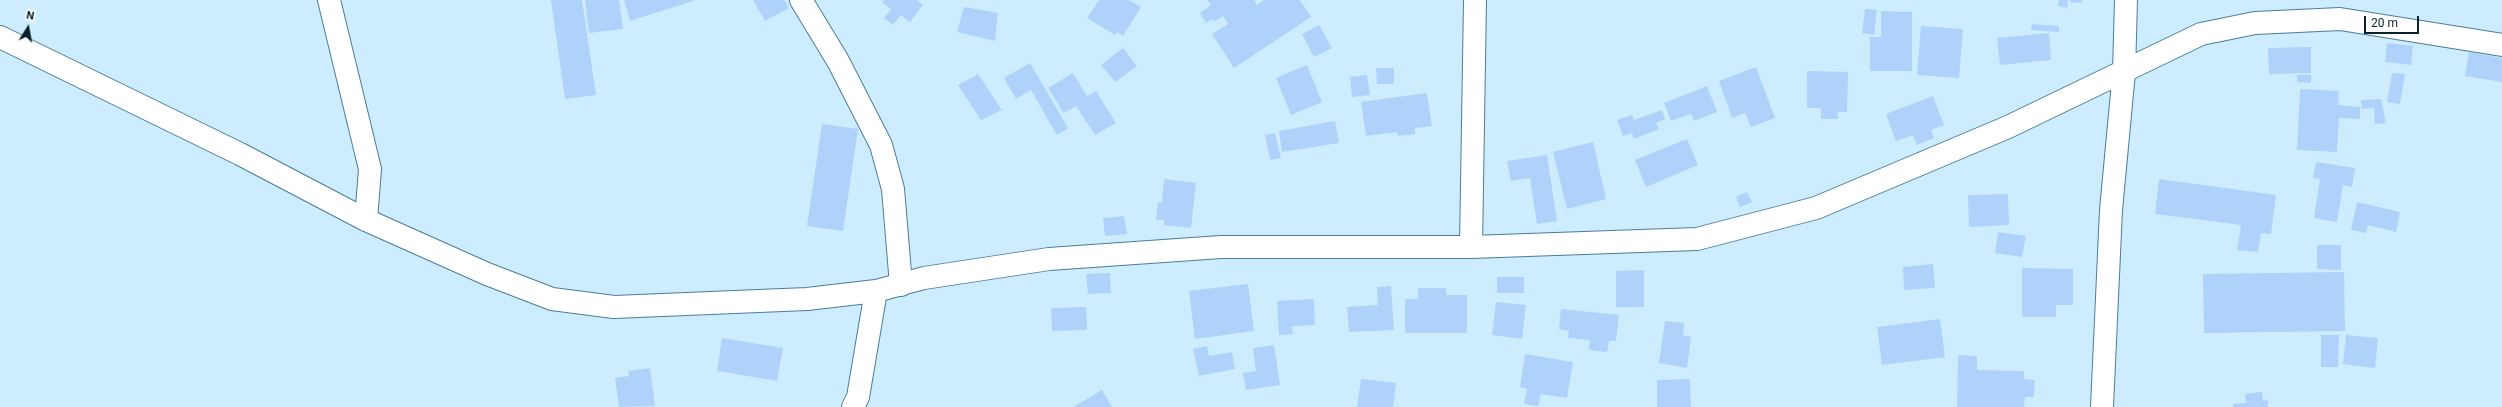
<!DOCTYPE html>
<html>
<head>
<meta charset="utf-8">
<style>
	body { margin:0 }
	#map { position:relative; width:2502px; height:407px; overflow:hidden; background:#cdedff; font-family:Roboto,sans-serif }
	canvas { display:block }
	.north { position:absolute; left:8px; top:8px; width:40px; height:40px; -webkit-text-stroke:3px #fff; paint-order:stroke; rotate:11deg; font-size:11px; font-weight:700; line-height:16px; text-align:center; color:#0a202a }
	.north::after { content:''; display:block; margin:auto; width:14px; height:18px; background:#0a202a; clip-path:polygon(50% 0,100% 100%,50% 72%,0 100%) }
	.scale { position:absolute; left:2364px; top:16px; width:55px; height:18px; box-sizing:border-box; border:2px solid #0a202a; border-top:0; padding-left:5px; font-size:12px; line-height:14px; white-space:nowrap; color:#0a202a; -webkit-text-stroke:3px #fff; paint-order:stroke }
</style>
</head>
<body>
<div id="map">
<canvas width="2502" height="407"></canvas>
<div class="north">N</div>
<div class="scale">20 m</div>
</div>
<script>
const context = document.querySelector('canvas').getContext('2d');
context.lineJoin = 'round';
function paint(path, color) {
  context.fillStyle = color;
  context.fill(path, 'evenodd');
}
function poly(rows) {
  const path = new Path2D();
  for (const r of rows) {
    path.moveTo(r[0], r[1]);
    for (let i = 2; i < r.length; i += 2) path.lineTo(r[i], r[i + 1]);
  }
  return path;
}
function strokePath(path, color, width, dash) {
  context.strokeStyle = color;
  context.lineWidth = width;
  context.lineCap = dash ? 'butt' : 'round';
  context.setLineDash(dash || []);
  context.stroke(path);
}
const building = poly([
	[551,0,582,0,596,95,565,99],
	[585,0,619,0,623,29,589,33],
	[624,0,696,0,630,21],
	[753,0,784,0,789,8,765,21],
	[884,0,917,0,923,5,910,22,901,15,893,25,884,18,891,9,882,2],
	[1099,0,1129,0,1141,7,1123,36,1117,32,1115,35,1087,18],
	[1207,0,1254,0,1257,5,1264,0,1300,0,1311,17,1234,68,1212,34,1228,24,1223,16,1214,22,1212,19,1206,23,1200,13,1211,5],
	[2059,0,2068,0,2067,8,2058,6],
	[2070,0,2082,0,2082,3,2070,2],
	[964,7,998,13,995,41,957,32],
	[1865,9,1877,10,1874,35,1862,33],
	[1881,11,1912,12,1912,71,1870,71,1870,37,1881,37],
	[2032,24,2059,26,2059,32,2031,30],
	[1319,25,1332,48,1314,57,1302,34],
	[1921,26,1963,29,1959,78,1917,75],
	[2049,33,2051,60,2000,65,1997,38],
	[2387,43,2413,46,2411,65,2385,62],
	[2311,47,2311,73,2269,74,2268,48],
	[1123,48,1137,66,1115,82,1101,65],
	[2469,52,2502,58,2502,82,2465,76],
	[1030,63,1068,128,1057,135,1031,90,1016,99,1004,78],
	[1307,65,1322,102,1291,115,1276,78],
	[1756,67,1775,118,1751,127,1745,113,1732,118,1719,81],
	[1376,68,1394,68,1394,84,1377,84],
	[1807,71,1848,72,1847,112,1838,112,1838,119,1821,119,1821,108,1807,108],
	[1073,73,1087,96,1096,91,1116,123,1095,135,1076,106,1064,113,1048,88],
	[2392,73,2405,74,2400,104,2387,102],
	[978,74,1002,110,981,120,958,85],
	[1367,75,1370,95,1352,97,1350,77],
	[2297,75,2311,75,2311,83,2297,82],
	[1707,86,1717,112,1694,121,1691,114,1671,121,1664,103],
	[2300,89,2339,91,2338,105,2360,107,2360,119,2339,118,2337,152,2297,150],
	[1427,93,1432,126,1415,128,1415,134,1398,136,1397,132,1366,136,1361,102],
	[1933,96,1944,125,1931,130,1934,138,1917,145,1913,135,1896,141,1886,114],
	[2381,99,2386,123,2375,124,2374,108,2362,109,2361,100],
	[1662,110,1665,119,1656,123,1659,129,1634,139,1632,133,1623,136,1617,120,1632,115,1634,120],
	[1335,121,1339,143,1282,152,1279,131],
	[822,124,858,129,843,231,807,226],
	[1275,133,1281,158,1270,160,1265,135],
	[1687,139,1698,165,1646,187,1635,160],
	[1593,142,1606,199,1567,209,1553,152],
	[1547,155,1557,221,1537,224,1530,178,1511,181,1507,161],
	[2316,162,2355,168,2352,187,2343,185,2337,222,2314,218,2320,179,2313,178],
	[1164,179,1196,183,1191,228,1164,225,1164,220,1156,220,1158,202,1162,203],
	[2159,179,2276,195,2271,234,2261,233,2258,252,2237,250,2241,225,2155,214],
	[1747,192,1752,202,1740,207,1736,197],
	[2008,194,2009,225,1969,227,1968,195],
	[2357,202,2400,212,2396,232,2368,225,2366,233,2351,230],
	[1124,216,1127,234,1105,236,1103,218],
	[1998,232,2026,236,2022,257,1995,253],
	[2317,245,2341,245,2341,270,2317,269],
	[1933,264,1935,288,1904,290,1903,267],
	[2022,268,2073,269,2073,305,2056,305,2056,317,2022,317],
	[1644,270,1644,307,1616,307,1616,271],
	[2344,272,2345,331,2204,333,2203,274],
	[1110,273,1111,293,1088,294,1086,274],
	[1497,277,1524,277,1524,293,1497,293],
	[1248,284,1254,331,1195,339,1189,291],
	[1391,286,1394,330,1349,332,1347,307,1378,305,1377,287],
	[1418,288,1446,288,1446,295,1467,295,1467,333,1405,333,1405,299,1418,299],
	[1314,299,1315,325,1292,326,1293,334,1279,335,1277,301],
	[1496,302,1526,305,1522,339,1492,335],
	[1086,307,1087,330,1052,331,1051,308],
	[1561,309,1619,315,1616,341,1609,341,1607,352,1589,350,1590,340,1568,338,1569,331,1559,329],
	[1940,319,1945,357,1882,365,1877,327],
	[1665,321,1684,323,1683,335,1691,337,1687,368,1659,363],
	[2321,335,2339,335,2338,367,2321,367],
	[2346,335,2378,338,2375,368,2343,364],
	[722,338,783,348,777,381,717,371],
	[1274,345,1280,385,1246,390,1243,373,1256,371,1253,348],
	[1207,346,1209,356,1232,352,1235,369,1199,376,1193,349],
	[1525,354,1573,362,1567,398,1541,394,1538,406,1524,404,1527,389,1520,387],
	[1958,355,1977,356,1977,370,2024,371,2024,379,2035,380,2034,397,2025,397,2024,407,1976,407,1976,402,1976,407,1957,407],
	[650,368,655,406,619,407,615,378,629,376,628,371],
	[1361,379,1396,383,1393,407,1357,407],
	[1690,379,1691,407,1657,407,1657,380],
	[1102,390,1112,407,1076,407,1075,406],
	[2262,392,2263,401,2268,400,2268,407,2233,407,2233,404,2246,403,2245,394]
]);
const minor = poly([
	[329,0,370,169,366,220],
	[801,0,838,61,881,145,893,189,901,285],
	[0,37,240,154,366,220,487,274,552,299,614,307,807,299,876,291,924,278,1049,259,1221,247,1471,247,1697,239,1816,208,2008,127,2201,34,2255,23,2340,19,2502,45],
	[1471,247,1475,0],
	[853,407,858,397,876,291],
	[2102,407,2111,210,2124,72,2126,0]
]);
paint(building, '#afd2fb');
strokePath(minor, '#4a7d97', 24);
strokePath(minor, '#fff', 22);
</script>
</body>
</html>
